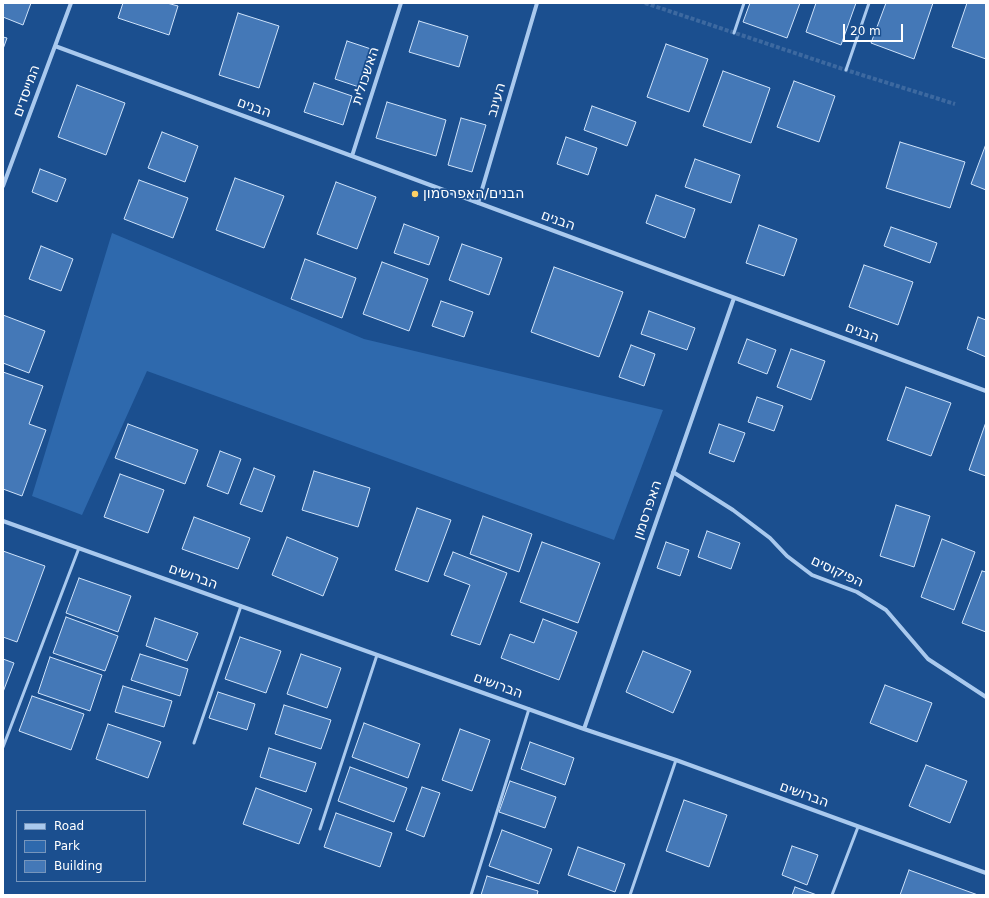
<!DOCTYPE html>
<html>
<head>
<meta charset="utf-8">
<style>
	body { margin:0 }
	#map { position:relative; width:989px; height:898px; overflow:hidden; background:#1b4f8f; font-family:"DejaVu Sans",sans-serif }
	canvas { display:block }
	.frame { position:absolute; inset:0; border:4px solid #fff; pointer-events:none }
	.legend { position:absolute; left:16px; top:810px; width:130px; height:72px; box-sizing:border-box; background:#1b4f8f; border:1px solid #7695bc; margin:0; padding:5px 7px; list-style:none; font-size:12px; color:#fff }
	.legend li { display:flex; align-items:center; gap:8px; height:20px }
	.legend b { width:20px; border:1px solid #7695bc }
	.scale { position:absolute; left:843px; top:24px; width:60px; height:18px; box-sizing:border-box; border:2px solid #fff; border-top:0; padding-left:5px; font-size:12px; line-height:14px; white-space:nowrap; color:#fff; -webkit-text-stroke:3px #1b4f8f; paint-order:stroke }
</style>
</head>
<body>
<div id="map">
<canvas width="989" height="898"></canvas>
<div class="frame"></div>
<ul class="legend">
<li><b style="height:5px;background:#a9c9ee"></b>Road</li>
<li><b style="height:11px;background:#2e69ad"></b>Park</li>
<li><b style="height:11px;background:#4478b7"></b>Building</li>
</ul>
<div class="scale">20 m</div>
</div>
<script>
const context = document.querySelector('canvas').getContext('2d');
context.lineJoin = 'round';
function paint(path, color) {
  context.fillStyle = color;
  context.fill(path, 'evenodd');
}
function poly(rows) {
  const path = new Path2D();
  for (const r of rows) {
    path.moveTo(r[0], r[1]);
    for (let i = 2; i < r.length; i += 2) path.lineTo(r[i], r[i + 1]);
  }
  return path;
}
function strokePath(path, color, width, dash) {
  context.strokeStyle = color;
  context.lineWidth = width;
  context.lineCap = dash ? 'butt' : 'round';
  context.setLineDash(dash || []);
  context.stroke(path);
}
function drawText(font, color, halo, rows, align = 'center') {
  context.font = font + ' "DejaVu Sans",Heebo,sans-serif';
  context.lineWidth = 3.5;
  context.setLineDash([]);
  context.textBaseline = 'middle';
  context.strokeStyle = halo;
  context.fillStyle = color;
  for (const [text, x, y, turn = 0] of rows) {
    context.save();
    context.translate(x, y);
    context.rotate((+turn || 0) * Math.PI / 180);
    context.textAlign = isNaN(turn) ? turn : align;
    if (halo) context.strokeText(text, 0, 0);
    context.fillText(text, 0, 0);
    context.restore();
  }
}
const green = poly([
	[112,233,364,339,663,410,614,540,147,371,82,515,32,496]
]);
const building = poly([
	[3,3,31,3,23,25,3,17,3,3],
	[123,3,167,3,178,6,169,35,118,18,123,3],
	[750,3,800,3,787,38,743,22,750,3],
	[816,3,856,3,841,45,806,32,816,3],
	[886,3,933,3,914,59,871,43,886,3],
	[967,3,986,3,986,59,952,47,967,3],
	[238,13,279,26,259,88,219,75,238,13],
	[419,21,468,36,459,67,409,52,419,21],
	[3,37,7,38,3,49,3,37],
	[347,41,371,49,359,87,335,79,347,41],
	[666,44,708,59,689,112,647,97,666,44],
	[723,71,770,88,751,143,703,126,723,71],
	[794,81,835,96,819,142,777,127,794,81],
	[314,83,352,96,343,125,304,112,314,83],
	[77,85,125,103,106,155,58,137,77,85],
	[387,102,446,120,436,156,376,138,387,102],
	[592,106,636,122,627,146,584,130,592,106],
	[461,118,486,125,472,172,448,165,461,118],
	[162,132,198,146,185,182,148,168,162,132],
	[566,137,597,148,588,175,557,164,566,137],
	[900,142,965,162,950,208,886,188,900,142],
	[986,144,986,190,971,184,986,144],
	[695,159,740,175,731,203,685,187,695,159],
	[40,169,66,179,57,202,32,192,40,169],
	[235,178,284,196,264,248,216,230,235,178],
	[139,180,188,198,173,238,124,219,139,180],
	[336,182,376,197,357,249,317,234,336,182],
	[656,195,695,209,685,238,646,223,656,195],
	[404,224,439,237,429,265,394,253,404,224],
	[759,225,797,239,784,276,746,263,759,225],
	[891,227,937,243,930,263,884,246,891,227],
	[462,244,502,258,489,295,449,280,462,244],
	[41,246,73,259,61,291,29,279,41,246],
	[305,259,356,278,342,318,291,299,305,259],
	[382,262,428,279,409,331,363,314,382,262],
	[864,265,913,282,898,325,849,307,864,265],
	[554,267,623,292,599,357,531,332,554,267],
	[441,301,473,312,464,337,432,326,441,301],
	[649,311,695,328,687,350,641,334,649,311],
	[3,315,45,331,29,373,3,363,3,315],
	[978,317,986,320,986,357,967,349,978,317],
	[747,339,776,350,767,374,738,363,747,339],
	[631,345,655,354,644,386,619,377,631,345],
	[791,349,825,361,811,400,777,387,791,349],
	[3,372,43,386,29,424,46,430,22,496,3,489,3,372],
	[906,387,951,403,931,456,887,440,906,387],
	[757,397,783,406,774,431,748,422,757,397],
	[986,422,986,476,969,470,986,422],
	[128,424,198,450,185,484,115,458,128,424],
	[719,424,745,433,734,462,709,453,719,424],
	[220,451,241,459,228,494,207,486,220,451],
	[254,468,275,476,262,512,240,504,254,468],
	[314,471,370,488,358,527,302,510,314,471],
	[120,474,164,490,148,533,104,517,120,474],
	[896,505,930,516,914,567,880,556,896,505],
	[417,508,451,520,428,582,395,570,417,508],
	[483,516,532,534,519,572,470,554,483,516],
	[194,517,250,538,238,569,182,549,194,517],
	[707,531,740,543,731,569,698,557,707,531],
	[287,537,338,558,323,596,272,575,287,537],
	[942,539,975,552,954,610,921,597,942,539],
	[542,542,600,563,578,623,520,602,542,542],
	[666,542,689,550,680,576,657,568,666,542],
	[3,551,45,566,17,642,3,637,3,551],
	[453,552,507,573,480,645,451,635,470,585,444,575,453,552],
	[982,571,986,572,986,632,962,623,982,571],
	[79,578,131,596,118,632,66,613,79,578],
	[66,617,118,636,105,671,53,653,66,617],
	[155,618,198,633,187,661,146,646,155,618],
	[543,619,577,632,559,680,501,658,510,634,534,643,543,619],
	[240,637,281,651,266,693,225,679,240,637],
	[643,651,691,671,673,713,626,692,643,651],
	[140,654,188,669,180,696,131,680,140,654],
	[301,654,341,668,327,708,287,694,301,654],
	[50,657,102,675,90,711,38,693,50,657],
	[3,659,14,663,3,692,3,659],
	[885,685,932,703,917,742,870,723,885,685],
	[123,686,172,701,164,727,115,712,123,686],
	[218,692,255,704,247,730,209,718,218,692],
	[32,696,84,714,71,750,19,731,32,696],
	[284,705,331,720,321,749,275,734,284,705],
	[364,723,420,744,408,778,352,757,364,723],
	[108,724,161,742,148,778,96,759,108,724],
	[460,729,490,740,472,791,442,780,460,729],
	[530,742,574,758,565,785,521,769,530,742],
	[269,748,316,763,306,792,260,777,269,748],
	[926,765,967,781,950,823,909,806,926,765],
	[350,767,407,788,394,822,338,801,350,767],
	[510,781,556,797,545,828,499,812,510,781],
	[422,787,440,793,424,837,406,830,422,787],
	[256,788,312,809,299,844,243,824,256,788],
	[684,800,727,815,709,867,666,851,684,800],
	[336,813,392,833,380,867,324,847,336,813],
	[502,830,552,849,539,884,489,866,502,830],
	[792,846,818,855,807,885,782,875,792,846],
	[578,847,625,864,615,892,568,875,578,847],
	[909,870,978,895,900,895,909,870],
	[487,876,538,891,537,895,481,895,487,876],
	[795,887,817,895,792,895,795,887]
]);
const streetTunnel = poly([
	[645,3,846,70,955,104]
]);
const lane = poly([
	[734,33,744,3],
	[846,70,869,3],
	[194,743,241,606],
	[3,747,79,548],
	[320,829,377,655],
	[471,895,529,709],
	[630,895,676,760],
	[832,895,858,827]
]);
const street = poly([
	[55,46,986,391],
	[352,156,401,3],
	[3,186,71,3],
	[478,203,537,3],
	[673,472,733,510,770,538,787,556,812,575,857,592,886,610,928,659,986,697],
	[3,521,584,729,676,760,986,873],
	[584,729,734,298]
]);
const markers = [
	[415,194,4,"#ffd166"]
];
const streetNames = [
	["האשכולית",366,76,-72],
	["המייסדים",27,91,-70],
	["העינב",497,100,-74],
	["הבנים",254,108,20],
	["הבנים",558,221,20],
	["הבנים",862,333,20],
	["האפרסמון",648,510,-71],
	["הפיקוסים",837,572,25],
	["הברושים",193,577,20],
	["הברושים",498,686,20],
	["הברושים",804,795,20]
];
const poiNames = [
	["הבנים/האפרסמון",423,194]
];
paint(green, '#2e69ad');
paint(building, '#4478b7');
strokePath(building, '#cfe3fa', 1);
strokePath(streetTunnel, '#3d69a0', 4, [4, 2]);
strokePath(lane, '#a9c9ee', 3);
strokePath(street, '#a9c9ee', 4);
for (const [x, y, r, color] of markers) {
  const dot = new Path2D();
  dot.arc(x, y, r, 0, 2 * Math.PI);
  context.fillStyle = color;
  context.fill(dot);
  strokePath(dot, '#1b4f8f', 1.5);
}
drawText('14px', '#fff', '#1b4f8f', streetNames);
drawText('14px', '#fff', '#1b4f8f', poiNames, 'left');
</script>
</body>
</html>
